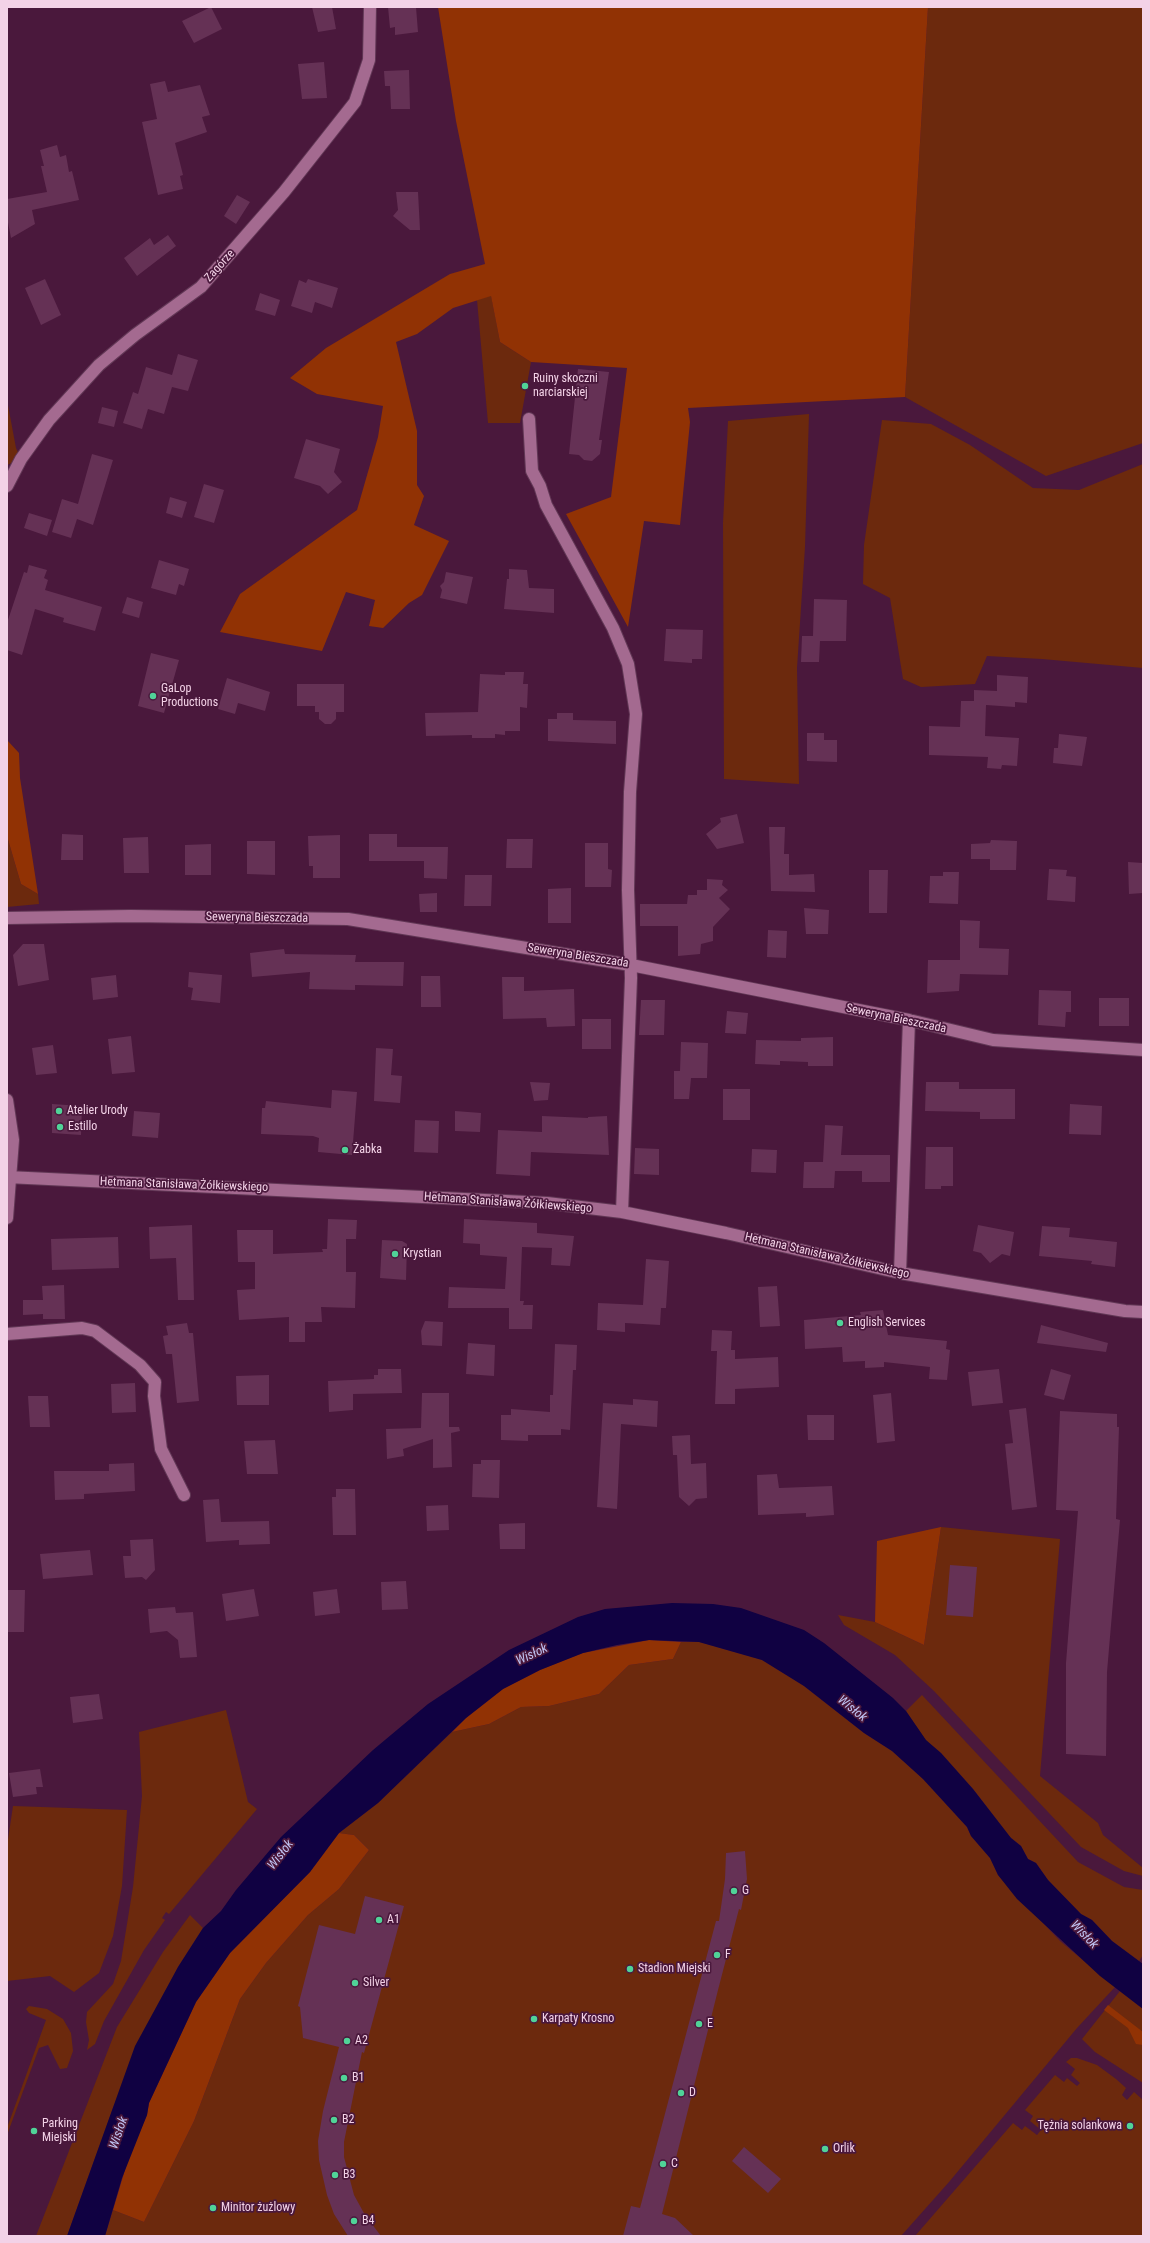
<!DOCTYPE html>
<html>
<head>
<meta charset="utf-8">
<style>
	body { margin:0 }
	#map { position:relative; width:1150px; height:2243px; overflow:hidden; background:#4a183c; font-family:"Roboto Condensed",sans-serif }
	canvas { display:block }
	.frame { position:absolute; inset:0; border:8px solid #f3d2e7; pointer-events:none }
</style>
</head>
<body>
<div id="map">
<canvas width="1150" height="2243"></canvas>
<div class="frame"></div>
</div>
<script>
const context = document.querySelector('canvas').getContext('2d');
context.lineJoin = 'round';
function paint(path, color) {
  context.fillStyle = color;
  context.fill(path, 'evenodd');
}
function poly(rows) {
  const path = new Path2D();
  for (const r of rows) {
    path.moveTo(r[0], r[1]);
    for (let i = 2; i < r.length; i += 2) path.lineTo(r[i], r[i + 1]);
  }
  return path;
}
function strokePath(path, color, width, dash) {
  context.strokeStyle = color;
  context.lineWidth = width;
  context.lineCap = dash ? 'butt' : 'round';
  context.setLineDash(dash || []);
  context.stroke(path);
}
function drawText(font, color, halo, rows, align = 'center') {
  context.font = font + ' "Roboto Condensed",sans-serif';
  context.lineWidth = 3.5;
  context.setLineDash([]);
  context.textBaseline = 'middle';
  context.strokeStyle = halo;
  context.fillStyle = color;
  for (const [text, x, y, turn = 0] of rows) {
    context.save();
    context.translate(x, y);
    context.rotate((+turn || 0) * Math.PI / 180);
    context.textAlign = isNaN(turn) ? turn : align;
    if (halo) context.strokeText(text, 0, 0);
    context.fillText(text, 0, 0);
    context.restore();
  }
}
const green = poly([
	[928,7,1143,7,1143,443,1046,476,905,397],
	[491,295,500,342,531,362,520,423,488,423,477,300],
	[7,400,16,448,21,459,7,465],
	[809,414,805,547,797,668,799,784,724,779,723,523,728,421],
	[882,420,931,424,970,445,1033,488,1079,490,1143,464,1143,668,1042,659,987,656,975,684,921,687,903,679,890,598,863,584,864,545],
	[7,836,21,884,38,894,39,904,7,907],
	[941,1527,1060,1539,1040,1776,1098,1823,1103,1835,1143,1868,1143,1876,1124,1871,1081,1847,934,1691,895,1655,844,1625,838,1615,875,1622,924,1645],
	[681,1642,699,1642,762,1660,804,1686,864,1733,892,1751,923,1779,967,1827,971,1836,990,1858,998,1875,1060,1941,1115,1987,1077,2028,949,2182,901,2236,105,2236,113,2210,144,2222,194,2121,240,1999,266,1963,308,1915,339,1889,369,1850,354,1835,339,1833,378,1803,452,1732,489,1724,521,1707,549,1706,599,1694,629,1665,673,1659],
	[922,1695,1078,1862,1124,1887,1143,1890,1143,1955,1139,1961,1112,1941,1092,1920,1081,1914,1048,1880,1036,1863,1028,1859,1021,1846,1010,1837,973,1789,941,1753,926,1741,906,1711],
	[226,1710,248,1802,257,1809,169,1914,166,1912,162,1918,165,1920,144,1950,104,2021,95,2044,87,2050,89,2040,86,2022,87,2012,113,1984,121,1961,133,1887,142,1796,139,1732],
	[13,1806,127,1810,122,1886,113,1936,99,1973,74,1992,50,1976,7,1981,7,1846],
	[190,1915,203,1928,178,1967,113,2108,67,2236,36,2236,117,2027,163,1952],
	[1120,1991,1143,2009,1143,2083,1095,2052,1082,2039],
	[29,2006,47,2009,63,2019,71,2033,73,2051,67,2068,60,2069,48,2045,39,2048,7,2135,7,2128,46,2020,29,2013,26,2009],
	[1071,2058,1077,2058,1097,2065,1116,2079,1126,2088,1122,2095,1127,2100,1134,2092,1143,2100,1143,2236,915,2236,1013,2123,1022,2130,1025,2126,1037,2135,1041,2130,1030,2121,1033,2116,1025,2110,1055,2075,1064,2082,1067,2078,1077,2086,1080,2083,1071,2075,1075,2069,1066,2062]
]);
const forest = poly([
	[438,7,928,7,905,397,688,408,690,422,680,525,644,521,628,627,566,514,611,497,627,368,531,362,500,342,491,296,453,308,417,334,396,342,417,431,417,485,424,496,414,525,449,541,422,595,409,603,383,628,369,626,375,600,346,592,322,651,220,632,240,594,357,510,378,437,383,406,317,394,290,378,326,348,450,274,485,264,456,121],
	[7,740,19,753,20,778,38,894,21,884,7,836],
	[941,1527,924,1645,875,1622,877,1541],
	[649,1640,681,1642,673,1659,629,1665,599,1694,549,1706,521,1707,489,1724,452,1732,466,1718,503,1689,540,1670,583,1653],
	[339,1833,354,1835,369,1850,339,1889,308,1915,266,1963,240,1999,194,2121,144,2222,113,2210,130,2153,147,2115,149,2103,196,2002,230,1953,310,1872],
	[1108,2005,1143,2032,1143,2045,1136,2044,1128,2028,1104,2010]
]);
const water = poly([
	[672,1603,713,1604,741,1608,804,1630,824,1643,893,1698,906,1711,926,1740,941,1753,973,1789,1011,1838,1021,1846,1028,1859,1036,1863,1048,1880,1081,1914,1092,1920,1112,1941,1143,1964,1143,2009,1100,1976,1017,1899,998,1875,990,1858,971,1836,967,1827,923,1779,892,1751,864,1733,804,1686,762,1660,699,1642,649,1640,617,1645,583,1653,540,1670,503,1689,466,1718,378,1803,339,1833,310,1872,230,1953,196,2002,149,2103,147,2115,122,2178,105,2236,67,2236,135,2046,178,1967,203,1928,221,1911,236,1890,281,1837,373,1750,428,1704,509,1650,578,1617,605,1609]
]);
const building = poly([
	[211,7,222,29,194,43,182,21],
	[312,7,332,7,336,29,318,32],
	[388,7,416,7,418,32,395,35,395,27,390,28],
	[324,62,327,98,302,99,298,64],
	[409,70,410,109,391,109,390,86,385,86,384,71],
	[165,81,168,92,200,85,210,115,202,117,207,132,175,143,183,175,180,176,183,189,158,195,142,122,157,119,150,84],
	[57,145,60,157,66,155,69,172,72,171,79,200,32,210,35,224,11,238,7,217,7,199,47,192,41,166,44,166,40,150],
	[396,192,418,192,420,230,410,230,393,216,398,210],
	[237,195,250,202,236,224,224,216],
	[168,235,176,246,137,276,124,258,150,238,154,245],
	[45,279,61,315,41,325,25,288],
	[308,279,338,288,332,308,315,302,312,313,291,306,299,280,306,283],
	[260,293,280,300,275,316,255,310],
	[178,354,198,360,188,391,172,387,164,414,148,409,142,429,123,423,133,392,138,394,146,367,172,375],
	[578,369,609,372,599,440,602,440,600,454,592,461,584,460,579,455,569,454],
	[102,407,118,411,114,427,98,423],
	[306,439,340,449,334,472,342,482,328,494,320,486,294,478],
	[92,454,113,460,93,525,77,519,71,538,52,532,62,499,78,504],
	[204,484,224,490,214,523,194,517],
	[170,497,187,502,182,518,166,513],
	[29,513,52,520,47,536,24,528],
	[159,560,189,569,184,586,179,584,176,595,151,588],
	[29,565,47,570,44,578,48,580,45,590,102,607,95,631,63,622,64,618,35,609,22,655,7,650,7,623,24,572,27,573],
	[509,569,527,570,529,588,554,589,554,613,504,609,507,579,509,579],
	[446,572,473,577,467,604,440,598,442,590,440,586,444,582],
	[127,597,143,602,139,618,122,613],
	[814,599,847,600,846,641,820,641,819,662,801,662,802,636,813,636],
	[666,629,703,630,702,659,692,659,692,663,664,661],
	[151,653,179,660,164,713,138,706],
	[505,672,524,672,523,684,528,684,527,708,520,707,520,731,505,731,505,735,495,734,495,738,472,738,472,735,426,736,425,713,478,712,480,674,505,675],
	[997,675,1028,677,1027,703,1015,702,1015,707,986,705,985,736,1019,738,1017,766,1002,765,1001,769,987,768,988,757,929,755,929,726,960,727,961,701,974,701,974,690,997,691],
	[227,678,270,692,265,711,238,703,235,714,218,709],
	[297,684,344,684,344,712,336,712,336,719,331,724,325,724,319,719,319,712,315,712,315,706,297,706],
	[557,713,573,713,573,720,616,721,616,744,548,741,548,719,557,719],
	[807,733,824,733,824,740,837,740,837,762,807,761],
	[1059,734,1087,737,1082,766,1053,763,1054,748,1058,748],
	[737,814,744,843,717,849,706,834,721,822,720,818],
	[769,827,785,827,784,854,789,854,789,875,814,874,815,892,771,891],
	[62,834,83,835,83,860,61,860],
	[369,834,397,834,397,847,448,847,447,879,424,878,424,861,369,861],
	[340,835,340,878,313,878,313,866,309,866,308,836],
	[148,837,149,873,124,873,123,838],
	[507,839,533,839,532,868,506,868],
	[991,840,1017,841,1016,870,990,870,990,859,971,859,971,844,990,843],
	[247,841,275,841,275,875,247,874],
	[585,843,608,843,608,869,612,870,611,887,585,887],
	[211,844,211,875,185,875,185,845],
	[1128,862,1143,863,1143,893,1129,894],
	[1049,869,1067,870,1066,876,1076,877,1075,902,1047,900],
	[869,870,888,870,887,913,869,913],
	[943,872,959,872,958,904,929,903,930,876,943,876],
	[465,875,492,875,491,906,464,906],
	[707,879,723,880,722,885,728,890,719,898,730,909,713,927,713,941,701,944,700,954,678,956,678,926,640,926,640,904,687,904,688,895,697,895,697,890,707,890],
	[571,888,571,923,548,923,548,889],
	[437,893,437,912,420,912,419,894],
	[804,908,829,910,828,934,806,934],
	[960,920,980,921,979,948,1009,949,1008,975,960,974,959,991,927,993,928,960,960,960],
	[768,930,787,931,786,958,767,957],
	[23,944,44,944,49,980,18,986,13,955],
	[284,949,285,954,356,955,355,962,404,962,403,986,355,985,355,990,309,989,310,972,252,977,250,953],
	[189,972,222,975,220,1003,191,1000,193,988,188,987],
	[116,975,118,997,93,1000,91,978],
	[421,976,440,976,441,1007,421,1007],
	[502,977,524,977,524,991,574,989,575,1026,547,1027,546,1018,503,1019],
	[1039,990,1071,991,1071,1012,1066,1012,1065,1027,1038,1025],
	[1099,998,1129,998,1129,1026,1099,1026],
	[641,1000,665,1000,664,1035,639,1035],
	[727,1011,748,1013,746,1034,725,1033],
	[582,1019,611,1019,611,1049,582,1049],
	[131,1036,135,1072,112,1074,108,1039],
	[833,1037,833,1066,808,1066,808,1062,780,1061,780,1065,755,1064,756,1040,801,1041,801,1038],
	[681,1042,708,1043,707,1078,691,1078,689,1099,674,1099,674,1071,680,1071],
	[53,1045,57,1073,36,1075,32,1048],
	[376,1048,393,1049,391,1075,402,1076,400,1103,374,1101],
	[530,1082,550,1083,548,1100,534,1101],
	[926,1082,959,1082,959,1089,1015,1089,1015,1119,980,1119,980,1112,925,1111],
	[723,1089,750,1089,750,1120,723,1120],
	[332,1090,357,1092,352,1155,318,1152,319,1138,313,1136,261,1134,262,1108,265,1108,266,1101,331,1108],
	[52,1104,82,1106,81,1135,52,1133],
	[1070,1104,1102,1106,1101,1135,1069,1134],
	[134,1111,160,1113,158,1138,132,1136],
	[455,1111,481,1113,480,1132,455,1131],
	[542,1116,588,1118,588,1117,607,1116,609,1155,531,1152,530,1176,496,1174,498,1130,542,1132],
	[415,1120,439,1121,438,1153,414,1152],
	[825,1125,843,1126,841,1155,890,1155,890,1182,862,1182,862,1171,835,1171,834,1188,803,1188,804,1162,823,1162],
	[926,1147,953,1147,953,1186,941,1186,941,1189,925,1189],
	[635,1148,659,1149,659,1175,634,1174],
	[752,1149,777,1150,776,1173,751,1172],
	[328,1219,357,1220,356,1239,346,1239,346,1272,356,1272,355,1308,321,1307,322,1322,305,1322,305,1342,289,1342,289,1317,239,1320,237,1290,255,1289,255,1262,238,1262,237,1230,273,1230,273,1254,323,1252,322,1249,327,1249],
	[464,1219,537,1223,537,1233,574,1236,570,1266,551,1265,552,1248,522,1247,520,1301,524,1301,523,1305,533,1305,532,1329,509,1329,509,1308,448,1308,449,1287,505,1289,507,1257,480,1255,480,1244,463,1243],
	[192,1225,194,1300,178,1300,176,1258,150,1259,149,1227],
	[978,1225,1014,1232,1010,1256,1002,1254,990,1263,981,1253,973,1251],
	[1042,1226,1070,1228,1069,1237,1117,1242,1115,1267,1091,1264,1092,1261,1039,1256],
	[118,1237,119,1268,52,1270,51,1239],
	[382,1240,402,1241,407,1244,406,1280,380,1278],
	[646,1259,669,1261,666,1308,661,1308,660,1325,625,1323,625,1332,597,1330,598,1303,643,1305],
	[64,1285,65,1319,43,1319,43,1314,23,1315,23,1300,43,1300,42,1286],
	[777,1286,780,1326,760,1327,758,1287],
	[883,1310,888,1335,947,1341,946,1349,950,1350,947,1380,929,1379,930,1367,884,1362,884,1367,865,1368,865,1361,843,1362,842,1347,805,1349,804,1320,861,1315,860,1312],
	[425,1321,443,1322,442,1346,422,1345,421,1331],
	[187,1323,189,1333,193,1333,199,1401,177,1403,172,1354,166,1354,163,1336,168,1335,166,1326],
	[1041,1325,1108,1343,1106,1352,1037,1343],
	[712,1330,732,1331,731,1350,735,1350,735,1359,778,1357,779,1387,735,1389,735,1404,715,1404,717,1351,711,1351],
	[468,1343,495,1345,494,1376,466,1374],
	[555,1344,577,1345,576,1370,573,1370,570,1430,561,1429,561,1435,528,1435,528,1441,501,1440,501,1415,511,1415,511,1409,550,1412,550,1395,553,1395],
	[378,1369,401,1369,402,1393,353,1394,353,1410,329,1412,328,1381,374,1379,374,1375,378,1375],
	[999,1369,1003,1403,972,1406,968,1372],
	[1051,1369,1071,1375,1064,1400,1044,1395],
	[269,1375,269,1405,237,1405,236,1376],
	[135,1383,136,1412,112,1413,111,1384],
	[422,1393,449,1393,449,1427,459,1427,460,1431,451,1433,452,1467,433,1468,433,1439,403,1449,404,1456,387,1459,386,1429,421,1428],
	[891,1393,895,1441,877,1443,873,1395],
	[28,1396,48,1396,50,1427,30,1427],
	[633,1399,658,1401,657,1427,621,1424,617,1509,597,1507,603,1403,633,1405],
	[1026,1408,1037,1507,1012,1510,1005,1444,1013,1443,1009,1410],
	[1060,1411,1117,1414,1117,1427,1119,1427,1116,1519,1120,1520,1107,1672,1106,1756,1066,1754,1066,1663,1078,1511,1056,1510],
	[807,1415,834,1415,834,1440,808,1440],
	[690,1435,691,1464,706,1463,707,1498,696,1499,689,1506,679,1497,677,1455,673,1455,672,1436],
	[275,1440,278,1474,247,1474,244,1441],
	[481,1460,500,1460,499,1498,472,1497,473,1464,481,1464],
	[134,1463,135,1491,84,1494,84,1499,55,1500,54,1471,109,1471,109,1464],
	[777,1474,779,1488,832,1486,834,1515,806,1517,806,1513,758,1515,757,1475],
	[336,1489,355,1489,356,1535,333,1535,332,1497,336,1497],
	[219,1499,221,1522,269,1521,270,1544,239,1545,239,1540,206,1542,203,1500],
	[448,1505,449,1530,427,1531,426,1506],
	[525,1523,525,1549,500,1549,499,1524],
	[153,1539,155,1570,146,1580,142,1577,125,1578,123,1556,131,1556,130,1540],
	[90,1550,93,1575,43,1579,40,1554],
	[950,1565,977,1567,973,1617,946,1615],
	[406,1581,408,1609,382,1610,381,1582],
	[254,1589,259,1616,226,1621,222,1594],
	[337,1589,340,1613,315,1616,313,1592],
	[7,1590,25,1590,24,1632,7,1632],
	[175,1607,176,1613,193,1612,197,1657,180,1658,178,1640,167,1631,150,1633,148,1609],
	[99,1694,103,1719,73,1723,70,1697],
	[40,1769,43,1787,36,1787,37,1794,13,1797,9,1773],
	[745,1851,747,1879,741,1910,739,1909,718,1990,662,2214,675,2218,694,2236,623,2236,631,2206,640,2208,716,1921,719,1921,725,1879,726,1853],
	[365,1896,404,1906,364,2053,362,2052,344,2142,344,2157,354,2195,365,2215,381,2236,348,2236,334,2214,327,2195,319,2160,318,2141,323,2111,339,2047,303,2038,300,2007,298,2006,319,1925,355,1934],
	[744,2147,781,2179,768,2193,732,2161]
]);
const minor = poly([
	[529,419,532,471,540,486,546,505,613,628,628,664,636,714,630,792,628,890,631,978,622,1212],
	[7,486,21,459,49,420,99,365,135,335,201,287,284,192,355,102,369,60,370,7],
	[7,918,131,916,348,919,631,965,909,1020,993,1040,1143,1050],
	[7,1100,13,1140,7,1218],
	[7,1177,547,1203,622,1212,726,1233,900,1273,1125,1311,1143,1312],
	[900,1273,909,1020],
	[7,1334,82,1328,95,1331,140,1365,155,1382,154,1396,161,1449,184,1495]
]);
const markers = [
	[525,386,4,"#50d398"],
	[153,696,4,"#50d398"],
	[59,1111,4,"#50d398"],
	[60,1127,4,"#50d398"],
	[345,1150,4,"#50d398"],
	[395,1254,4,"#50d398"],
	[840,1323,4,"#50d398"],
	[734,1891,4,"#50d398"],
	[379,1920,4,"#50d398"],
	[717,1955,4,"#50d398"],
	[630,1969,4,"#50d398"],
	[355,1983,4,"#50d398"],
	[534,2019,4,"#50d398"],
	[699,2024,4,"#50d398"],
	[347,2041,4,"#50d398"],
	[344,2078,4,"#50d398"],
	[681,2093,4,"#50d398"],
	[334,2120,4,"#50d398"],
	[1130,2126,4,"#50d398"],
	[34,2131,4,"#50d398"],
	[825,2149,4,"#50d398"],
	[663,2164,4,"#50d398"],
	[335,2175,4,"#50d398"],
	[213,2208,4,"#50d398"],
	[354,2221,4,"#50d398"]
];
const streetNames = [
	["Zagórze",220,266,-48],
	["Seweryna Bieszczada",257,918,1],
	["Seweryna Bieszczada",578,956,9],
	["Seweryna Bieszczada",896,1019,12],
	["Hetmana Stanisława Żółkiewskiego",184,1185,2],
	["Hetmana Stanisława Żółkiewskiego",508,1203,4],
	["Hetmana Stanisława Żółkiewskiego",827,1256,13]
];
const poiNames = [
	["Ruiny skoczni",533,379],
	["narciarskiej",533,393],
	["GaLop",161,689],
	["Productions",161,703],
	["Atelier Urody",67,1111],
	["Estillo",68,1127],
	["Żabka",353,1150],
	["Krystian",403,1254],
	["English Services",848,1323],
	["G",742,1891],
	["A1",387,1920],
	["F",725,1955],
	["Stadion Miejski",638,1969],
	["Silver",363,1983],
	["Karpaty Krosno",542,2019],
	["E",707,2024],
	["A2",355,2041],
	["B1",352,2078],
	["D",689,2093],
	["B2",342,2120],
	["Parking",42,2124],
	["Miejski",42,2138],
	["Tężnia solankowa",1122,2126,"right"],
	["Orlik",833,2149],
	["C",671,2164],
	["B3",343,2175],
	["Minitor żużlowy",221,2208],
	["B4",362,2221]
];
const waterNames = [
	["Wisłok",532,1655,-25],
	["Wisłok",852,1709,39],
	["Wisłok",281,1855,-52],
	["Wisłok",1084,1935,46],
	["Wisłok",119,2133,-71]
];
paint(green, '#6c290d');
paint(forest, '#913204');
paint(water, '#100142');
paint(building, '#653155');
strokePath(minor, '#613755', 14);
strokePath(minor, '#a46a90', 12);
for (const [x, y, r, color] of markers) {
  const dot = new Path2D();
  dot.arc(x, y, r, 0, 2 * Math.PI);
  context.fillStyle = color;
  context.fill(dot);
  strokePath(dot, '#4a183c', 1.5);
}
drawText('12px', '#f3d2e7', '#4a183c', streetNames);
drawText('12px', '#f3d2e7', '#4a183c', poiNames, 'left');
drawText('italic 13px', '#c1c5f5', '#4a183c', waterNames);
</script>
</body>
</html>
